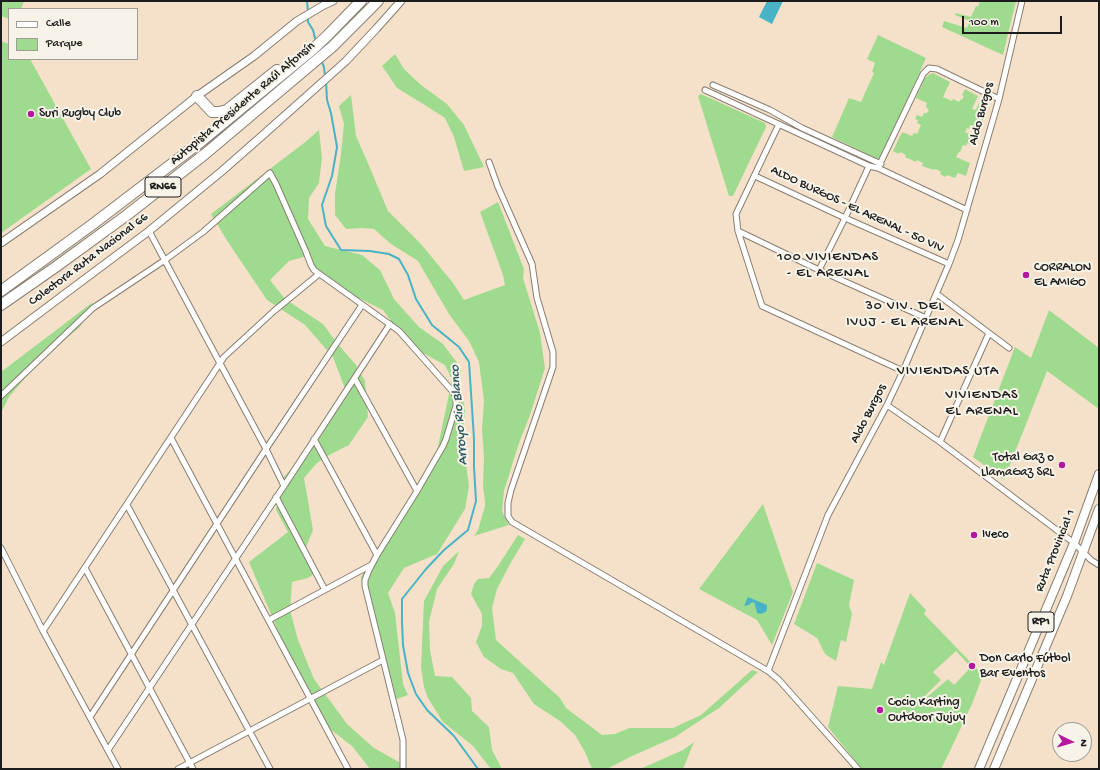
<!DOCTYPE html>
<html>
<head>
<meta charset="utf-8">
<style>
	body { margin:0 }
	#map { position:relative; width:1100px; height:770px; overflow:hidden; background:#f5e1c9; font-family:"Gochi Hand",sans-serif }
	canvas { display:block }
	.frame { position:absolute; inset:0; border:2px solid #1c1c1c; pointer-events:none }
	.legend { position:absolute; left:8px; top:8px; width:130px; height:52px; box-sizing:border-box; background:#f7f3e8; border:1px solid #9f9d96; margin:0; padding:5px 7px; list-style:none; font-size:12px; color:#1c1c1c }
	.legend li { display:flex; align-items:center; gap:8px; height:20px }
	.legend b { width:20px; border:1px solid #9f9d96 }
	.north { position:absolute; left:1052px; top:722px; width:40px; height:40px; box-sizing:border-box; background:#f7f3e8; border:1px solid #9f9d96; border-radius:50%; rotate:95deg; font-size:11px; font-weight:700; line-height:16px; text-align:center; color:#1c1c1c }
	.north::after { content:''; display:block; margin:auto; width:14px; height:18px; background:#b5179e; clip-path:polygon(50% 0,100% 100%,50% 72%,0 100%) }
	.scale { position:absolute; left:962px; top:16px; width:100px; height:18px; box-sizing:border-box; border:2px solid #1c1c1c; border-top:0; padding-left:5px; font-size:12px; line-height:14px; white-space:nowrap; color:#1c1c1c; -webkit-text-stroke:3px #f7f3e8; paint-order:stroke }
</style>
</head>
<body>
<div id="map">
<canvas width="1100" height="770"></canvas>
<div class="frame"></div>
<ul class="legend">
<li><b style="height:5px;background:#fff"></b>Calle</li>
<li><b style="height:11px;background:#9fdb8f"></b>Parque</li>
</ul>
<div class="north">N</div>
<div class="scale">100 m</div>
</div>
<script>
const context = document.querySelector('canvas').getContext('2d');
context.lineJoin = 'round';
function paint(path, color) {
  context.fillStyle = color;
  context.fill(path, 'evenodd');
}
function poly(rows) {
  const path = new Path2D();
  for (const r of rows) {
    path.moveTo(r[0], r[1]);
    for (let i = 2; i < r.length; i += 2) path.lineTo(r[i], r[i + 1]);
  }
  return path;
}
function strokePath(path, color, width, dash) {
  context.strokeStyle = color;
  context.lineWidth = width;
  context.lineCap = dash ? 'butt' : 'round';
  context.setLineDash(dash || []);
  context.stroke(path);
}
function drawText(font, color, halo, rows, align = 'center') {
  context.font = font + ' "Gochi Hand",sans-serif';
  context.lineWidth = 4;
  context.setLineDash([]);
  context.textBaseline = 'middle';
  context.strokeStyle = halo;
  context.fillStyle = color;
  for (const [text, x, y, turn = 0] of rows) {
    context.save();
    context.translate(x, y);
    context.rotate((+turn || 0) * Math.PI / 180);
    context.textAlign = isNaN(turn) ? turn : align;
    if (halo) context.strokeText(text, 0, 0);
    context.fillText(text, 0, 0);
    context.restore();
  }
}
const green = poly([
	[1,1,24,1,21,9,9,9,9,19,1,16],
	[980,1,1016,1,1003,55,942,27,944,21,967,28,970,21,955,15,956,13,971,17,976,6,978,7],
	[878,35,926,58,880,160,832,137,849,98,861,102,874,73,872,72,875,63,867,59],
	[1,41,9,44,9,59,30,59,91,169,1,233],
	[395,54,404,69,421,85,447,104,464,125,484,167,464,171,454,137,445,118,428,107,397,88,382,66],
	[933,73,950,82,943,97,952,101,953,99,959,102,961,99,962,100,964,96,962,95,965,89,978,96,972,109,976,110,979,103,982,105,985,99,989,102,980,130,970,125,969,129,967,128,965,132,978,138,975,146,967,143,966,146,963,145,960,152,959,152,956,157,970,163,966,176,958,173,955,178,947,175,945,177,940,174,941,172,938,170,935,169,934,170,922,166,923,163,917,160,916,162,905,157,906,155,900,152,899,154,893,151,902,132,912,136,914,133,917,134,921,125,917,123,918,120,915,119,917,115,922,117,924,113,927,113,929,110,926,107,927,103,916,98,925,78,930,74],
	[701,94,765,123,766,127,733,196,729,196,698,96],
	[351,95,356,136,367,161,388,211,421,244,453,283,464,300,505,285,503,275,480,212,498,202,524,269,523,278,540,333,545,368,530,415,519,443,504,491,502,511,509,525,474,536,478,530,485,506,485,501,483,487,484,458,482,430,484,401,479,362,469,341,449,314,418,261,391,244,374,229,363,228,346,229,335,215,335,194,341,154,344,124,339,106],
	[319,130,322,158,319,183,309,198,308,219,325,246,362,255,380,270,394,299,419,327,443,344,461,368,461,387,465,411,463,434,466,464,469,486,465,509,437,554,404,568,388,593,395,613,403,684,408,695,391,701,394,691,361,577,434,465,452,380,445,365,408,345,383,310,344,291,304,257,289,261,270,280,285,299,323,324,337,343,356,365,365,381,368,417,349,445,331,454,317,463,304,478,313,530,306,547,317,572,308,578,292,582,290,610,298,640,314,679,347,724,374,748,399,762,407,769,370,769,352,746,326,726,294,669,249,562,288,532,276,510,283,478,320,437,347,394,333,357,305,325,267,300,228,242,211,214,304,143],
	[93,302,80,327,42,358,9,397,1,413,1,372],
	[1049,310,1099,348,1099,409,1047,371,1004,480,973,457,1015,347,1031,358],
	[763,504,793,592,772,645,757,620,699,589],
	[518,535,525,539,510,564,497,589,492,608,496,640,560,698,566,708,602,735,615,734,629,728,673,728,701,715,752,670,758,672,719,708,675,737,630,757,607,769,592,769,585,752,575,735,560,721,534,704,513,673,501,669,484,657,476,642,482,626,482,614,471,594,474,584,478,579,489,578,498,566],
	[459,551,454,564,437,589,429,622,430,650,435,676,452,677,471,698,472,711,489,727,492,750,502,769,491,769,473,746,443,722,428,698,424,687,421,668,424,601,443,566],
	[817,563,854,580,849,605,852,614,846,642,841,640,836,661,825,654,817,638,794,624],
	[910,593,926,610,924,614,983,675,972,704,949,753,941,769,862,769,828,727,838,686,872,689,881,662,884,665],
	[956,651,971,667,954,685,948,679,920,703,919,702,941,680,933,672],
	[694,742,683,769,640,769,683,750]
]);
const water = poly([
	[767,1,783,1,772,24,759,17],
	[748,597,767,605,767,609,766,612,760,614,757,613,755,605,754,602,751,603,749,605,744,606]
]);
const stream = poly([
	[307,1,308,12],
	[308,16,308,22,313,30,316,42],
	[321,60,324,67,325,77],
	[326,81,327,100,331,113,337,147,332,176,322,205,326,226,341,250,370,251,389,254,399,259,408,275,416,299,432,325,459,347,469,362,474,439,474,467,476,501,468,530,444,550,426,569,402,599,402,622,403,645,408,673,416,694,427,710,454,736,478,769]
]);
const street = poly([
	[713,85,770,110,802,128,881,164],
	[705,90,869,166,878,168,967,210],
	[779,124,736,214,738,231,762,306,903,371],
	[489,162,498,187,532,264,537,298,553,352,553,367,511,490,508,503,508,516,512,522,768,671,779,680,858,769],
	[878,168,923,74,929,68,937,69,999,99],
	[755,176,845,218,949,264],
	[149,231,266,449,284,486],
	[738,231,819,270,926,318],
	[819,270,845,218,869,166],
	[937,294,1009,348],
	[355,379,417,491],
	[1,396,93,308,165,260,203,232,270,173,276,184,306,252,311,265,314,270,399,331,454,393,456,398,456,406,446,439,443,446,417,491,377,555,369,570,365,580,365,586,403,740,403,769],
	[887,405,940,442,1074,543,1091,560,1099,565],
	[171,438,348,769],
	[314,439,377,555],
	[940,442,989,333],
	[276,497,325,590],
	[127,505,270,769],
	[1,548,43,631,118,769],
	[85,568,193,769],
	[269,620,371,565],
	[43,631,224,357,274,311,319,274],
	[768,671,828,515,887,405,903,371,949,264,958,240,999,99,1022,1],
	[90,717,266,449,362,305],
	[108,750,284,486,390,324],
	[178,769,383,660]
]);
const secondary = poly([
	[1,243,100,174,197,96,254,56,297,21,324,5,333,1],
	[1,342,70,290,149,231,222,171,263,135,346,61,376,29,401,1]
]);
const primary = poly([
	[979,769,1074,543,1099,474],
	[994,769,1067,596,1099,509]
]);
const highway = poly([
	[197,96,212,112,219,112,227,110,277,70],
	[1,291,93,224,203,140,311,51,328,35,361,1],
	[1,305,57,266,127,215,205,154,332,47,378,1]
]);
const markers = [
	[31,114,4,"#b5179e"],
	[1026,275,4,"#b5179e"],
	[1062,465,4,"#b5179e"],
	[974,535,4,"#b5179e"],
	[972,666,4,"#b5179e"],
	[880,710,4,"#b5179e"]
];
const shields = [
	[163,187,36],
	[1041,622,26]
];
const shieldNames = [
	["RN66",163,187],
	["RP1",1041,622]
];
const streetNames = [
	["Autopista Presidente Raúl Alfonsín",243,104,-40],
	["Aldo Burgos",982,114,-75],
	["ALDO BURGOS - EL ARENAL - 50 VIV",857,210,25],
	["Colectora Ruta Nacional 66",89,260,-37],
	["Aldo Burgos",869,414,-63],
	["Ruta Provincial 1",1056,551,-68]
];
const poiNames = [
	["Suri Rugby Club",39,114],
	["CORRALON",1034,268],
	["EL AMIGO",1034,283],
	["Total Gaz o",1054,458,"right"],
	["LlamaGaz SRL",1054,473,"right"],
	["Iveco",982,535],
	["Don Carlo Fútbol",980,659],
	["Bar Eventos",980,674],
	["Cocio Karting",888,703],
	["Outdoor Jujuy",888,718]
];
const neighbourhoodNames = [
	["100 VIVIENDAS",828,258],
	["- EL ARENAL",828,274],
	["30 VIV. DEL",905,307],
	["IVUJ - EL ARENAL",905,323],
	["VIVIENDAS UTA",948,372],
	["VIVIENDAS",982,396],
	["EL ARENAL",982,412]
];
const waterNames = [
	["Arroyo Rio Blanco",460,415,-95]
];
paint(green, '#9fdb8f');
paint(water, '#47b3c5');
strokePath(stream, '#47b3c5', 2);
strokePath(street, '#887e72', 7);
strokePath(secondary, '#887e72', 9);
strokePath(primary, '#887e72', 10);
strokePath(highway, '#887e72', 12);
strokePath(street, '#fff', 5);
strokePath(secondary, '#fff', 7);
strokePath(primary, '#fff', 8);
strokePath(highway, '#fff', 10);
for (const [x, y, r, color] of markers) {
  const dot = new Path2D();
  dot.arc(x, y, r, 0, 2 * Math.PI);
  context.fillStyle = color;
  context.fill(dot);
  strokePath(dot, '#f7f3e8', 1.5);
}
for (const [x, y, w] of shields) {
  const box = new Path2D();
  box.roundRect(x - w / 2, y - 10, w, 20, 3);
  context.fillStyle = '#f7f3e8';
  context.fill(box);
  strokePath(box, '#1c1c1c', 1);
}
drawText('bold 12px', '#1c1c1c', null, shieldNames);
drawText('13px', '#1c1c1c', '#f7f3e8', streetNames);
drawText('13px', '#1c1c1c', '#f7f3e8', poiNames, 'left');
context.letterSpacing = '1px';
drawText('14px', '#1c1c1c', '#f7f3e8', neighbourhoodNames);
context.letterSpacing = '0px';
drawText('italic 14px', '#2d5860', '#f7f3e8', waterNames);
</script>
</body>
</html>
